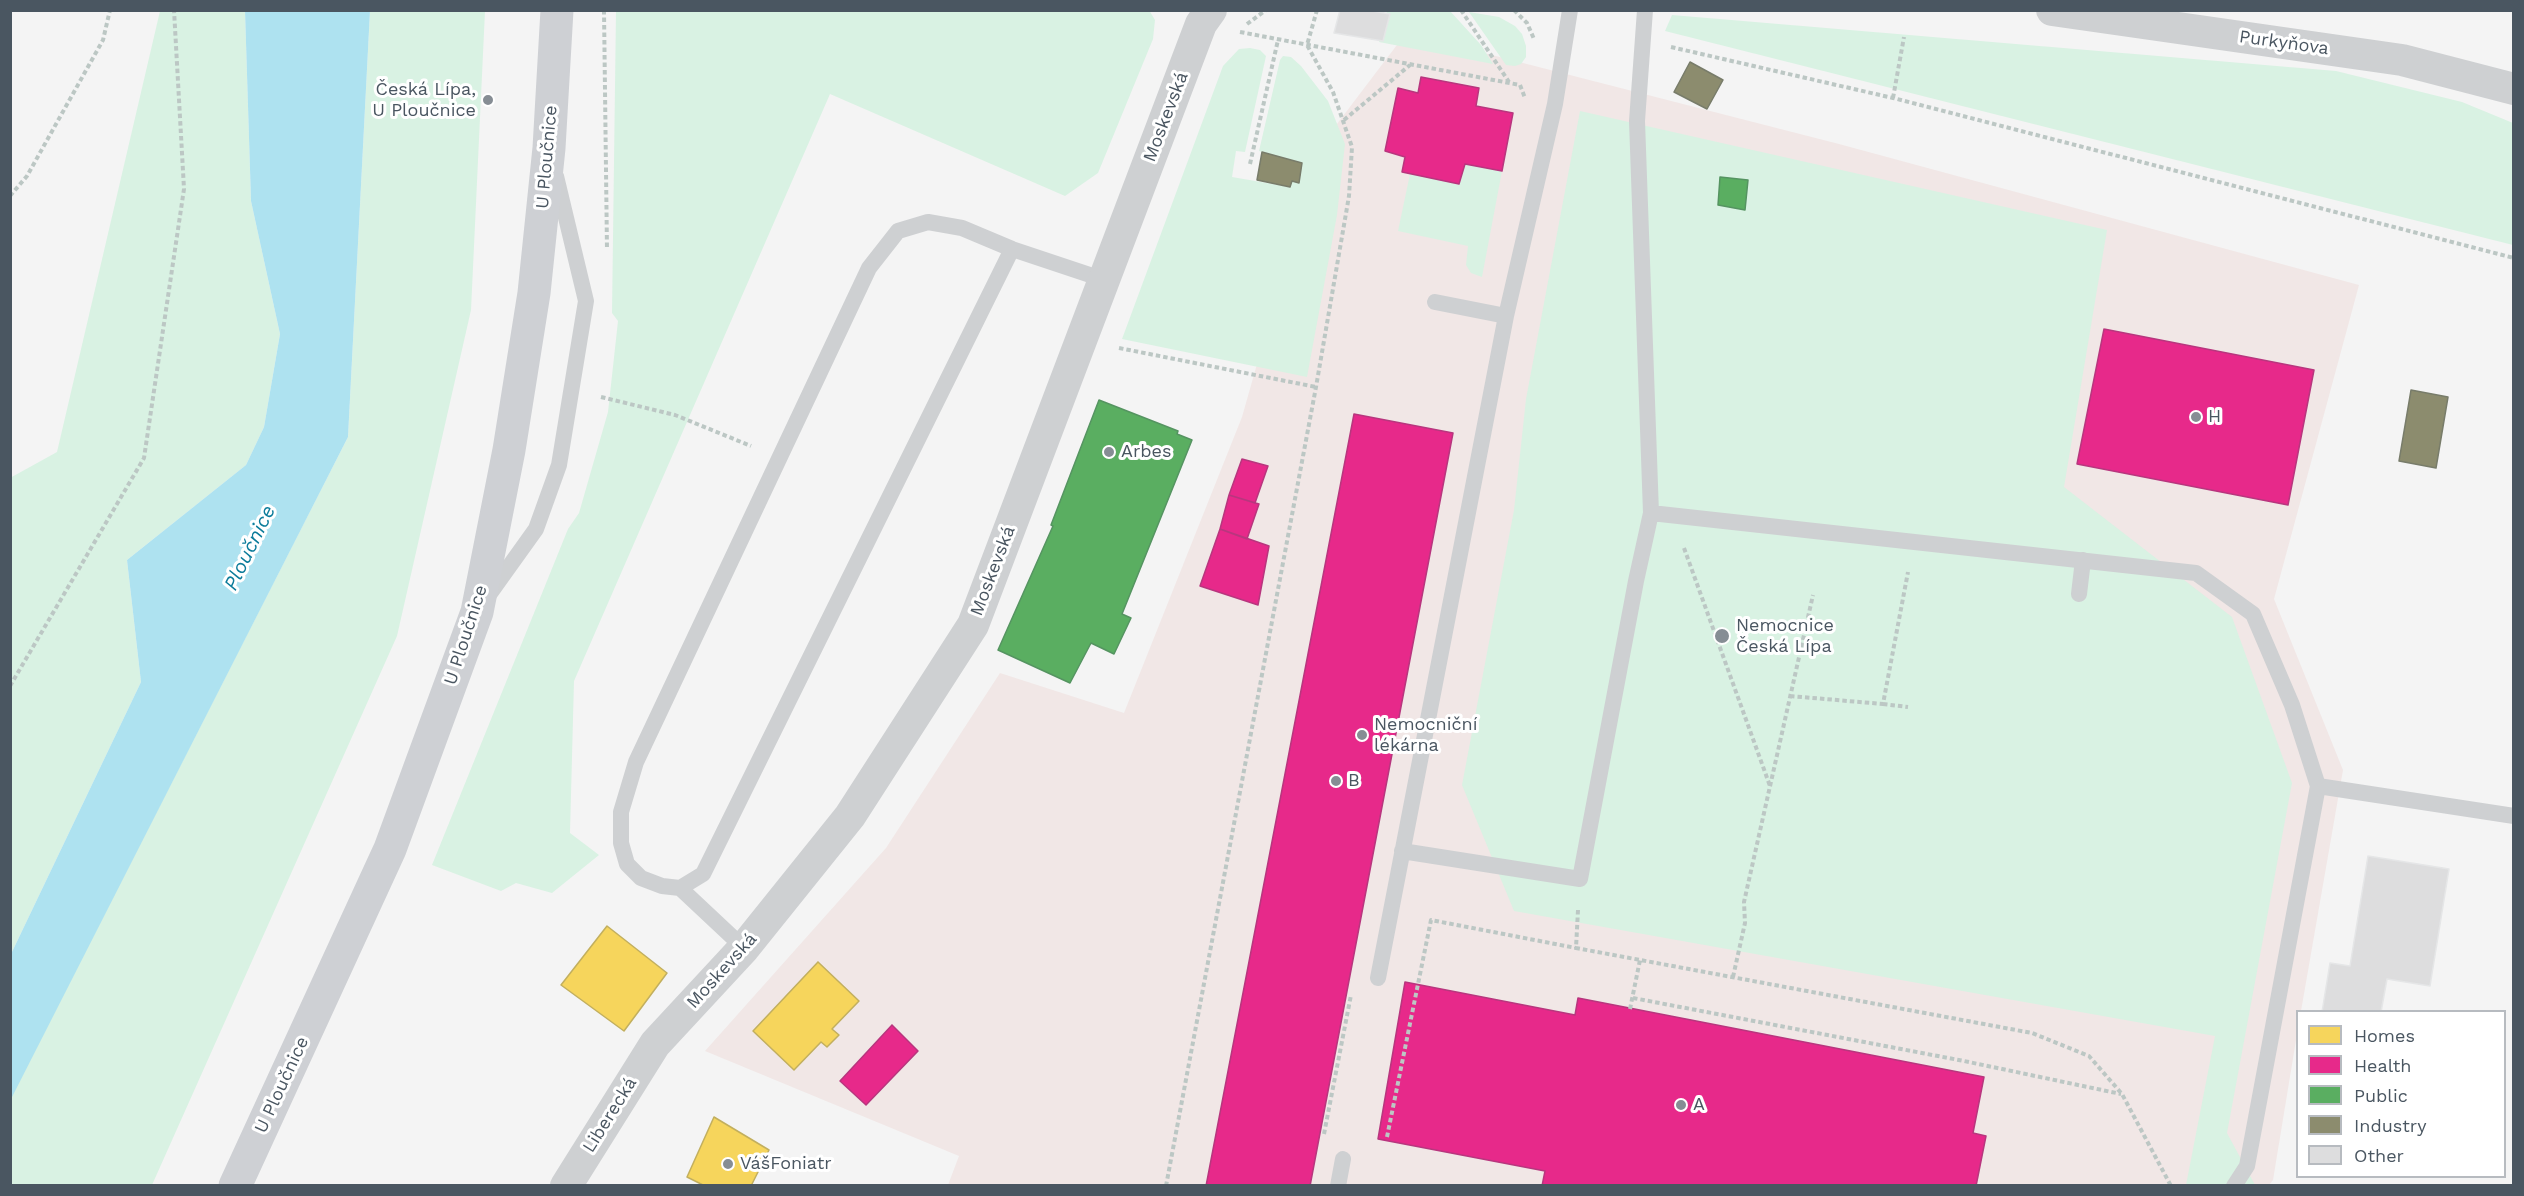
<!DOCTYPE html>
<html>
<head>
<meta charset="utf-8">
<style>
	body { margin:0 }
	#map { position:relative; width:2524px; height:1196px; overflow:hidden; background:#f4f4f4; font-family:"Work Sans",sans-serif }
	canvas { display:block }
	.frame { position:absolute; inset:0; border:12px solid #4a5661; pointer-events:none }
	.legend { position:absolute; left:2296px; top:1010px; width:210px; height:168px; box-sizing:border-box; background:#fff; border:2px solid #b7bbc0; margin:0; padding:8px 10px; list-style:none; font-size:18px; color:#4a5661 }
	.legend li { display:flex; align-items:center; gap:12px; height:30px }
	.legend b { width:30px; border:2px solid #b7bbc0 }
</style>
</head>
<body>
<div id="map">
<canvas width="2524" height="1196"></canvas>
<div class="frame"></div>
<ul class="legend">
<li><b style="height:16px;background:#f6d55c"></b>Homes</li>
<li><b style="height:16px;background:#e7298a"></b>Health</li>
<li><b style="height:16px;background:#5aae61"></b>Public</li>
<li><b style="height:16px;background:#8c8c6e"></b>Industry</li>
<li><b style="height:16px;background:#ddddde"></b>Other</li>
</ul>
</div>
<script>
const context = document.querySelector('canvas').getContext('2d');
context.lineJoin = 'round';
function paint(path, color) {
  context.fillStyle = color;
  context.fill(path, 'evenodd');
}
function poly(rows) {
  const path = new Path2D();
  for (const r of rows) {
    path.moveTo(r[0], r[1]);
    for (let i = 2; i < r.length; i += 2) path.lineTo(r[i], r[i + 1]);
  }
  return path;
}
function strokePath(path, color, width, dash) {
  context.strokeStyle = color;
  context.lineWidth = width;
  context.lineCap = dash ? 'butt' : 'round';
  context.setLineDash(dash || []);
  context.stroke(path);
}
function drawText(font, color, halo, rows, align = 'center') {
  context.font = font + ' "Work Sans",sans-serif';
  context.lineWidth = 6;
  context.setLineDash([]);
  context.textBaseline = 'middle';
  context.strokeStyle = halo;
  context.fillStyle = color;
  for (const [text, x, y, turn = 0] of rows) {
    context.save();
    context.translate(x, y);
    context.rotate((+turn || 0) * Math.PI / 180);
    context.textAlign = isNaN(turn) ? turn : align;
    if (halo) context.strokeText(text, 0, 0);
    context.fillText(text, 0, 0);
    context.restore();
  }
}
const medical = poly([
	[1406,33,1839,144,2359,285,2274,599,2343,770,2301,1011,2298,1012,2297,1034,2273,1180,2269,1185,948,1185,959,1156,705,1051,886,848,1000,673,1124,713,1242,417,1318,149]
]);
const green = poly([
	[160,11,245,11,251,201,280,334,264,427,246,465,127,560,141,682,11,954,10,478,57,452],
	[370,11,485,11,471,310,397,636,152,1185,11,1185,10,1099,348,437],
	[616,11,1149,10,1155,20,1153,39,1098,173,1065,196,830,94,574,681,570,833,599,855,552,893,516,883,501,891,432,865,568,529,579,513,608,412,618,321,612,313],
	[1387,11,1450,11,1481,45,1493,64,1379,42],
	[1469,12,1499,17,1515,26,1522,34,1526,46,1526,57,1521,64,1515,66,1506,65],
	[1672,15,2336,71,2462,102,2513,123,2513,245,1665,31],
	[1250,48,1260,50,1266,56,1245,152,1236,151,1232,177,1290,187,1292,181,1299,182,1302,163,1259,151,1280,60,1283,56,1291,57,1301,66,1328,101,1345,144,1337,215,1307,377,1122,339,1223,66,1239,49],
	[1580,111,2107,230,2064,487,2232,617,2292,783,2227,1133,2255,1185,2186,1185,2215,1036,1514,911,1462,785,1514,510,1526,399],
	[1465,164,1502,171,1482,277,1471,273,1466,265,1468,246,1398,231,1410,174,1459,184]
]);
const water = poly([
	[245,11,370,11,348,437,11,1099,11,954,141,682,127,560,246,465,264,427,280,334,251,201]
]);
const homes = poly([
	[607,926,667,973,624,1031,561,985,607,926],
	[818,962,859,1001,832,1029,839,1035,827,1047,821,1042,794,1070,753,1031,818,962],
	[714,1117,769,1150,751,1186,705,1186,687,1177,714,1117]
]);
const health = poly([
	[1421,77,1479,88,1476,106,1513,113,1502,171,1465,164,1459,184,1402,172,1405,157,1385,151,1398,88,1418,93,1421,77],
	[2104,329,2314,370,2288,505,2077,464,2104,329],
	[1354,414,1453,433,1321,1128,1310,1186,1206,1186,1354,414],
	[1242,459,1268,466,1255,503,1229,495,1242,459],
	[1229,495,1259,504,1247,539,1220,529,1229,495],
	[1220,529,1269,546,1258,605,1200,586,1220,529],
	[1405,982,1575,1015,1578,998,1984,1077,1973,1133,1986,1136,1976,1186,1542,1186,1545,1171,1378,1139,1405,982],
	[892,1025,918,1051,866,1105,840,1081,892,1025]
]);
const public = poly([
	[1720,177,1748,180,1745,210,1718,205,1720,177],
	[1099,400,1178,431,1177,434,1192,440,1122,614,1131,618,1114,654,1091,643,1070,683,998,650,1053,526,1051,525,1099,400]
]);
const industry = poly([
	[1690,62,1723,80,1707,109,1674,92,1690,62],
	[1262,152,1302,163,1299,183,1292,181,1290,187,1257,180,1262,152],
	[2411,390,2448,397,2436,468,2399,461,2411,390]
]);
const building = poly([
	[1340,10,1367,10,1390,14,1383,41,1334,33,1340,10],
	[2368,856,2449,869,2430,986,2387,979,2381,1012,2322,1012,2330,963,2350,966,2368,856]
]);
const path = poly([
	[604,10,607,250],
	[1461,10,1509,82],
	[1514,10,1527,23,1534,39],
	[1247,24,1266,10],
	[1240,32,1520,85,1525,98],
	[1671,47,1893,98,2514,258],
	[1893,98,1904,37],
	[1344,120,1410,65],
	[1250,164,1278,40],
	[10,196,27,176,103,40,110,10],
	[1119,348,1316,387],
	[601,397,675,415,751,446],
	[1684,548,1770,786],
	[10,686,144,458,184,189,174,10],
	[1790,696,1883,704,1908,572],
	[1883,704,1908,707],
	[1578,910,1576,948,2032,1033,2089,1056,2122,1094,2171,1186],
	[1733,977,1745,923,1744,902,1813,595],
	[1633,998,1964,1061,2121,1094],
	[1630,1009,1640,960],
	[1324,1134,1351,995],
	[1387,1137,1431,920,1576,948],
	[1166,1186,1316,387,1349,196,1352,147,1333,92,1307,45,1317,10]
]);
const lane = poly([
	[1012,249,703,874,680,888,662,886,641,878,627,864,621,843,621,812,636,762,869,268,898,231,928,222,962,228,1012,249,1105,280],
	[1435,302,1506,316],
	[1651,513,2196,573,2253,614,2292,705,2318,786,2247,1166,2234,1186],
	[2079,594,2083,560],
	[488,596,536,529,559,465,586,301,556,176],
	[2318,786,2514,816],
	[1402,851,1580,879,1636,581,1651,513,1637,121,1645,10],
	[680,888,744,948],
	[1378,978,1506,316,1555,104,1570,10],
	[1338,1186,1343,1159]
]);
const street = poly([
	[2052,10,2402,60,2514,89],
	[566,1186,655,1044,744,948,850,816,973,625,1201,24,1211,10]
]);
const secondary = poly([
	[235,1186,390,849,477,612,509,450,534,293,549,148,557,10]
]);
const markers = [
	[488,100,6,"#868d94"],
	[2196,417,6,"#868d94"],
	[1109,452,6,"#868d94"],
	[1722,636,8,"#868d94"],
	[1362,735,6,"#868d94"],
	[1336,781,6,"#868d94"],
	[1681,1105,6,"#868d94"],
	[728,1164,6,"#868d94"]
];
const streetNames = [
	["Purkyňova",2284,43,8],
	["Moskevská",1166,117,-69],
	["U Ploučnice",547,157,-85],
	["Moskevská",993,571,-69],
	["U Ploučnice",466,635,-72],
	["Moskevská",722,971,-48],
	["U Ploučnice",282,1085,-65],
	["Liberecká",610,1115,-58]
];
const poiNames = [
	["Česká Lípa,",476,90,"right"],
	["U Ploučnice",476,111,"right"],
	["H",2208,417],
	["Arbes",1121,452],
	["Nemocnice",1736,626],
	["Česká Lípa",1736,647],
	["Nemocniční",1374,725],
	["lékárna",1374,746],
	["B",1348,781],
	["A",1693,1105],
	["VášFoniatr",740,1164]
];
const waterNames = [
	["Ploučnice",250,548,-64]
];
paint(medical, '#f1e7e6');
paint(green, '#d9f2e3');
paint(water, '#aee2f0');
paint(homes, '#f6d55c');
strokePath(homes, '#c2af5e', 1.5);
paint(health, '#e7298a');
strokePath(health, '#b8367e', 1.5);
paint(public, '#5aae61');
strokePath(public, '#559461', 1.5);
paint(industry, '#8c8c6e');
strokePath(industry, '#787c6a', 1.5);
paint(building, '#ddddde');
strokePath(building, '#e5e6e7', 1.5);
strokePath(path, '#bcc7c4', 4, [4.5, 3]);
strokePath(lane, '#ced0d2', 16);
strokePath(street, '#ced0d2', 32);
strokePath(secondary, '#ced0d4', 33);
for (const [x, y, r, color] of markers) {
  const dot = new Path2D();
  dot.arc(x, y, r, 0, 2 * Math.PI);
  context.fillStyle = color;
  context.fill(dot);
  strokePath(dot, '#fff', 2);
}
drawText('18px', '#4a5661', '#fff', streetNames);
drawText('18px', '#4a5661', '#fff', poiNames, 'left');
drawText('italic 20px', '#0c7c9b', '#fff', waterNames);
</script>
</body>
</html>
